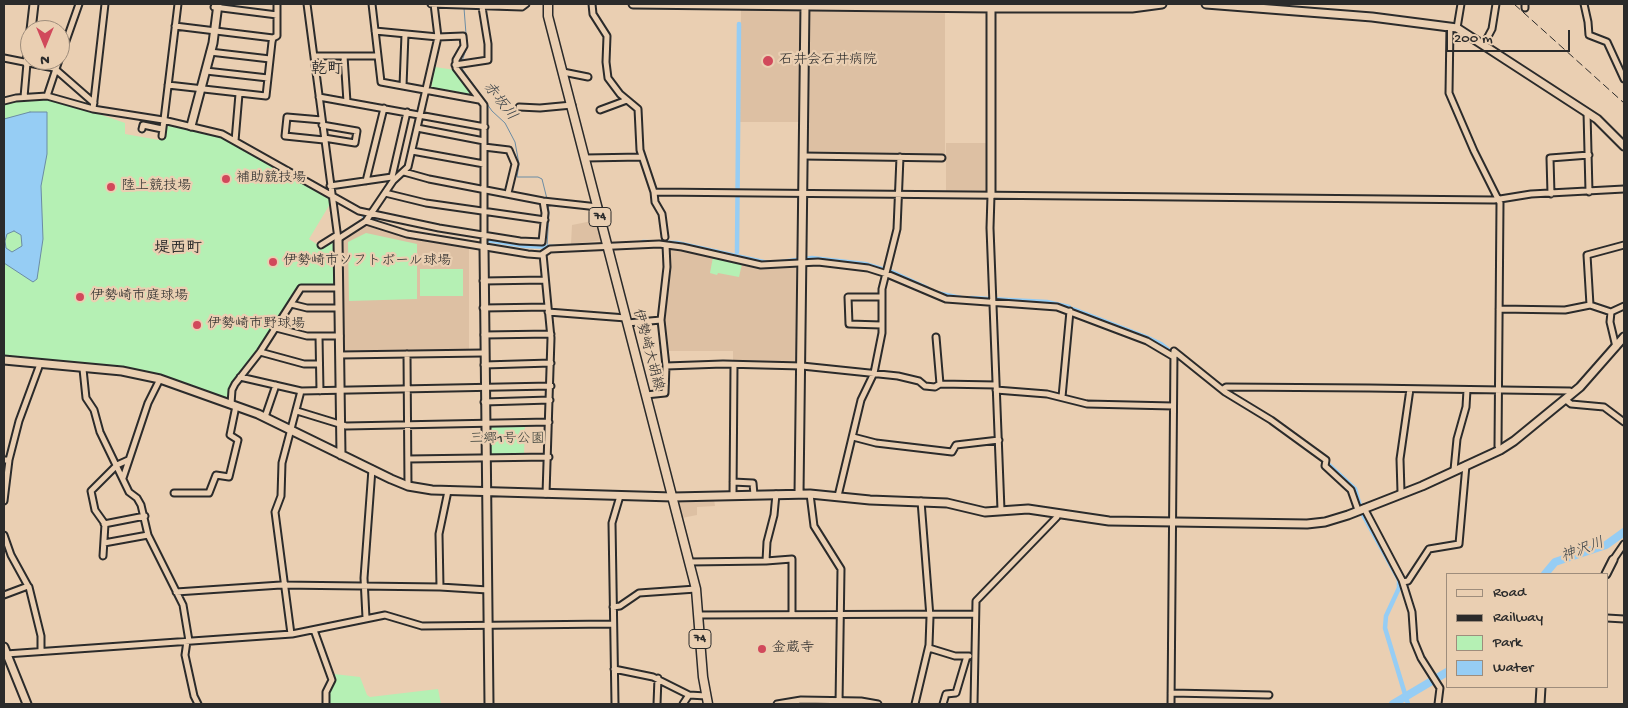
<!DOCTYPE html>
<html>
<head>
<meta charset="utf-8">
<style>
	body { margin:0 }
	#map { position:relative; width:1628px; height:708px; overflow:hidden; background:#eacfb2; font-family:"Gochi Hand",sans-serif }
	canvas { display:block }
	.frame { position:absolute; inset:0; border:5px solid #2b2b2b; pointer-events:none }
	.legend { position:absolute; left:1446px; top:573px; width:162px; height:115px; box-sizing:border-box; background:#eacfb2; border:1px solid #9e8d7c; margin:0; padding:6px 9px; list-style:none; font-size:15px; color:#2b2b2b }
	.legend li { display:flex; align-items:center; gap:10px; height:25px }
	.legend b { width:25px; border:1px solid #9e8d7c }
	.north { position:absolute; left:20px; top:20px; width:50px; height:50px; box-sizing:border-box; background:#eacfb2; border:1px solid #9e8d7c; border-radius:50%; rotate:180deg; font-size:14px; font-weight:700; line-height:20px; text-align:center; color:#2b2b2b }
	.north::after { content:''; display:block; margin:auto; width:18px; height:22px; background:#d1495b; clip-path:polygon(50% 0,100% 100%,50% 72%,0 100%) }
	.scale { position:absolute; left:1446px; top:30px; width:124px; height:22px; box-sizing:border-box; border:2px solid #2b2b2b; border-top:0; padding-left:6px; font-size:15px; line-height:18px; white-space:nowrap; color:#2b2b2b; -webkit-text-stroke:4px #eacfb2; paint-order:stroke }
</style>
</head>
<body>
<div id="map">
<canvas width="1628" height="708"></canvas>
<div class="frame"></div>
<ul class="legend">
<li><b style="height:6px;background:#eacfb2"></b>Road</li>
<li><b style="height:6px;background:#2b2b2b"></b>Railway</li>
<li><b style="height:14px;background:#b5f0b4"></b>Park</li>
<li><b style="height:14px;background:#96cdf4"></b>Water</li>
</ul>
<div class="north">N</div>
<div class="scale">200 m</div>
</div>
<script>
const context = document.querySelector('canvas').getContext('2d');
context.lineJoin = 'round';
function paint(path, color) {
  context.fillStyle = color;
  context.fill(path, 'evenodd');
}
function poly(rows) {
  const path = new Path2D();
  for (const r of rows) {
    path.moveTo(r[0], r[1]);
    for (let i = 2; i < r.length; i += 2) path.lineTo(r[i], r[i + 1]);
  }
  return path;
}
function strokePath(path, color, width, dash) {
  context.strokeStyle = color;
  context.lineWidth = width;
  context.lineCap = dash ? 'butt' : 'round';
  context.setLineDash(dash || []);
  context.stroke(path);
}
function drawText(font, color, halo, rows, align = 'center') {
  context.font = font + ' "Gochi Hand","Klee One",sans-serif';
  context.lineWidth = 4.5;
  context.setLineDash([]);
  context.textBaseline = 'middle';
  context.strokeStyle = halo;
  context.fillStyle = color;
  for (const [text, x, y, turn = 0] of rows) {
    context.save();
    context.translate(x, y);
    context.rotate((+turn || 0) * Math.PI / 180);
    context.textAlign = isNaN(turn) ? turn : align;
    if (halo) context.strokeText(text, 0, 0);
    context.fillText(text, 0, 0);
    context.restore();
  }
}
const built = poly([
	[741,10,801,11,801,122,740,122],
	[807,11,945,13,945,156,805,154],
	[946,143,989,143,986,193,946,193],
	[597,220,604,240,571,244,572,225],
	[365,225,406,236,469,247,469,351,346,353,344,351,342,241],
	[670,248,761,268,796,266,796,364,733,364,733,351,666,351,663,318,668,249],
	[714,499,715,506,697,507,697,515,682,518,678,502]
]);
const green = poly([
	[435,67,455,70,473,94,472,97,431,89],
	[50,97,125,123,125,134,159,140,164,122,223,137,329,195,330,204,309,239,321,247,335,240,335,284,334,286,299,287,265,343,230,388,230,401,154,374,4,358,4,103],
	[366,233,417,244,417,299,349,301,348,242],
	[713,257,742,264,739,277,718,273,717,275,710,273],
	[420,269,463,269,463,296,420,296],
	[525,423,524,456,493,456,489,454,489,426,491,424],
	[334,674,360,677,367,695,370,697,438,689,441,704,329,704,328,691,334,682]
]);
const water = poly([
	[30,112,47,112,47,154,41,186,43,239,37,279,33,282,4,263,4,119,30,112],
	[14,231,21,235,22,246,12,252,6,248,5,241,7,234,14,231]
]);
const stream = poly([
	[462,61,467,47,464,8],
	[461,67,492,111,505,123,515,142,519,164,517,177,538,177,542,179,547,199],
	[547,247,549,212,548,203]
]);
const canal = poly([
	[364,216,366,216],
	[373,218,376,219],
	[487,240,526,246,554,247],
	[643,242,677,243,768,263],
	[737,252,739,24],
	[781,262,812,258,865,264,892,272,927,288],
	[937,293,961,298],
	[971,298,1047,302,1069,307],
	[1073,309,1146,337,1161,344,1175,355],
	[1329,465,1355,489,1360,506],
	[1362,513,1399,580,1399,588,1386,616,1385,628,1408,704]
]);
const river = poly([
	[1545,574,1555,562,1606,545,1624,532],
	[1393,704,1447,672]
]);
const street = poly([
	[307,4,338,239,366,221,393,181,408,167,438,37,434,4],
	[372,4,381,82,479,100],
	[431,4,522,7,526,4],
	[592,4,593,14,607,36,606,62,608,78,620,94,638,109,640,150,654,192,655,202,662,214,665,237],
	[1584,4,1588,22,1589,35,1607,42,1624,79],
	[214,7,277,15],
	[1525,8,1525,4],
	[175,26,273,38],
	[1450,27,1449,93,1474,151,1500,203,1498,446,1500,450],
	[1457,28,1461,4],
	[375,31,438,37,463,36,464,46,456,60,456,68,484,105,484,247],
	[1484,44,1492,29,1496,4],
	[210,52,270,59],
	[314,56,378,56],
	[344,56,347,102],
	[4,58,54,68,94,103],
	[60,58,79,4],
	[455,65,488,60,488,44,482,7],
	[206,71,268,78],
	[563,72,588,77],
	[168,85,266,96,272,42,273,38,277,36,277,4],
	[403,86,405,34],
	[47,96,59,60],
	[24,97,27,63],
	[319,97,485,127],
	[4,101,16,98,47,96,93,109,163,120,222,134,359,211,439,228,520,241,542,242,545,213,543,201],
	[519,107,540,108,572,105],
	[93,109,105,4],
	[600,110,627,100],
	[1587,112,1589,192],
	[322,120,287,117,285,136,324,140],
	[322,125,357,131,355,143,324,138],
	[417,128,484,141],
	[142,129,143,125,162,129],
	[162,136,178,4],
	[235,141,239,94],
	[484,147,509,150,515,164,508,193],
	[412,151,484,164],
	[803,156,942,158],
	[585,158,642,157],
	[404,172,429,179,543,201,598,207],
	[366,181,384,108],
	[330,186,392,177,407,112],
	[654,192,1494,200,1531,194,1624,189],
	[385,193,426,203,545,220],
	[1551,194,1550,158,1589,155],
	[991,195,990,228,1001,510],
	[366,221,407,234,528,254,541,255,550,249,659,244,682,247,761,265,818,262,868,268,887,274,946,299,1057,307,1147,341,1174,357],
	[321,245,337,235],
	[543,254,551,338,546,494],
	[483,281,545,280],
	[291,304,307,308,339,308],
	[1590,305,1587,255,1624,245],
	[483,308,548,307],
	[1499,309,1565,310,1590,305,1611,312,1624,306],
	[548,312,626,318],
	[1611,312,1610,322,1616,347],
	[627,323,661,320],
	[881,325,849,324,848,297,882,297],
	[276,328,307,336,340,336],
	[484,335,551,334],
	[319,336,320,391],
	[936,337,940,384],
	[1174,351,1225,392,1271,420,1326,460,1325,466,1351,490,1358,510],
	[260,352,304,364,319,364],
	[407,354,408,486],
	[340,355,483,353],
	[484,365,551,363],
	[666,366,723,364,802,366,898,376,919,381,925,386,935,387,940,384,996,385],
	[83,369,86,398,94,410,100,432,129,492,137,498,141,505,148,535,183,605,189,641],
	[240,377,301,391,551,386],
	[1223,389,1226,387,1369,388,1570,391,1573,393],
	[996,390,1047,394,1087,404,1173,406],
	[646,395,665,393,666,366,661,320,667,267,666,245],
	[1062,397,1070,311],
	[1566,400,1571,404,1604,407,1624,422],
	[484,402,550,400],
	[231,404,232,390,235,384,260,352,301,288,339,288],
	[297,411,346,426,549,422],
	[265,417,276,385],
	[853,437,876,443,952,452,956,445,999,440],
	[408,459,549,457],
	[4,460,9,460,19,421,40,364],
	[1454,470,1457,439,1466,407,1467,390],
	[123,478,148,403,160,379],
	[733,482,753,483,754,495],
	[1401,492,1400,459,1410,389],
	[174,493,209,493,216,475,229,477,238,440,230,435,236,406],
	[810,494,814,526,841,569,839,704],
	[733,496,734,366],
	[838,496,861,400,874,373,882,333,882,289,897,229,900,157],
	[4,501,9,460],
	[1364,508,1402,580,1412,612,1414,641,1421,658,1440,688,1438,704],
	[104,524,145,516],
	[4,535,11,555,28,586],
	[104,543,148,535],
	[103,556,105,524,95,510,91,491,117,465,128,460],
	[1613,560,1624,544],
	[766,561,792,559,792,614],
	[689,562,766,561,767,542,774,515,776,494],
	[1403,582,1408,581,1429,549,1459,544,1466,465],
	[440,587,439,534,448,491],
	[176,592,281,585,440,587,488,590],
	[4,595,28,586,29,587,41,636,41,650],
	[613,607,620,606,639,593,696,589],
	[699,615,975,614],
	[366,618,364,578,372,469],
	[1607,618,1624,619],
	[314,630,332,680,326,692,326,704],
	[291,634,275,512,281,496,282,463,301,391],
	[187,641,185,655,194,696,198,704],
	[929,648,955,656,969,656],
	[6,654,292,634,385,615,422,626,613,624],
	[614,669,653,677,689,695,706,696],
	[1171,693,1269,695],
	[615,704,612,523,620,496],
	[657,704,658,678],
	[683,704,689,695],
	[777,704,801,700,861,701,878,704],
	[915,704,929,645,930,617,921,501],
	[943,704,946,694,956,693,967,656],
	[974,704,976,601,1057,517,1058,513],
	[1171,704,1174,351]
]);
const secondary = poly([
	[633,4,991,8,1132,8,1162,4],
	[991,4,991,195],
	[1206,4,1372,17,1457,28,1597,119,1624,146],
	[31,30,34,4],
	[27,63,30,36],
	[191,126,213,43,218,4],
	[338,239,341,455],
	[484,247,489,704],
	[4,360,122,371,160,379,258,414,391,479,408,486,432,490,673,497,810,494,870,500,947,503,985,512,1028,509,1109,521,1307,524,1325,522,1348,515,1422,486,1500,450,1514,441,1580,387,1624,337],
	[799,494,805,4],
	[1606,574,1613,560],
	[4,647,27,704],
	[1540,704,1541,687]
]);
const primary = poly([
	[548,4,548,16,696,589,703,677,708,704]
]);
const rail = poly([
	[1514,4,1624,103]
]);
const markers = [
	[768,61,6,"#d1495b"],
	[226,179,5,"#d1495b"],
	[111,187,5,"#d1495b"],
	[273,262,5,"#d1495b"],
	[80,297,5,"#d1495b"],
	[197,325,5,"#d1495b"],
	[762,649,5,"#d1495b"]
];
const shields = [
	[600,217,22],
	[700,639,22]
];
const shieldNames = [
	["74",600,217],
	["74",700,639]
];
const poiNames = [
	["石井会石井病院",779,61],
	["補助競技場",236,179],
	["陸上競技場",121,187],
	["伊勢崎市ソフトボール球場",283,262],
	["伊勢崎市庭球場",90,297],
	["伊勢崎市野球場",207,325],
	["金蔵寺",772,649]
];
const streetNames = [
	["伊勢崎大胡線",647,350,75]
];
const parkNames = [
	["三郷1号公園",507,440]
];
const waterNames = [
	["赤坂川",499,102,52],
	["神沢川",1583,551,-20]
];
const quarterNames = [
	["乾町",327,71],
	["堤西町",178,250]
];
paint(built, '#ddc0a3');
paint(green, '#b5f0b4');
paint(water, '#96cdf4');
strokePath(water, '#6b8ca4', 1);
strokePath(stream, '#6b8ca4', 1);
strokePath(canal, '#96cdf4', 4.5);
strokePath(river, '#96cdf4', 8);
strokePath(street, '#2b2b2b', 9);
strokePath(secondary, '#2b2b2b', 11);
strokePath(primary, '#2b2b2b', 11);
strokePath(street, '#eacfb2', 5);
strokePath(secondary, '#eacfb2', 7);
strokePath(primary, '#eacfb2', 8);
strokePath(rail, '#2b2b2b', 1, [8, 4]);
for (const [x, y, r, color] of markers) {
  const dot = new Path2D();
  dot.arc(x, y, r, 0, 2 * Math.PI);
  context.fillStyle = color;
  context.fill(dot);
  strokePath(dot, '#eacfb2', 2);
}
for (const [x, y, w] of shields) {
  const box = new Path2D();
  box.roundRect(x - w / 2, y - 9.5, w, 19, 4);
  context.fillStyle = '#eacfb2';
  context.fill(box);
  strokePath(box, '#2b2b2b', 1);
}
drawText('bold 12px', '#2b2b2b', null, shieldNames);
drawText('14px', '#2b2b2b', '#eacfb2', poiNames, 'left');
drawText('14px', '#2b2b2b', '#eacfb2', streetNames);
drawText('14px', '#393f39', '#eacfb2', parkNames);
drawText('italic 15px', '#3b4349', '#eacfb2', waterNames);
drawText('bold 16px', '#2b2b2b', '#eacfb2', quarterNames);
</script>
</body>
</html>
